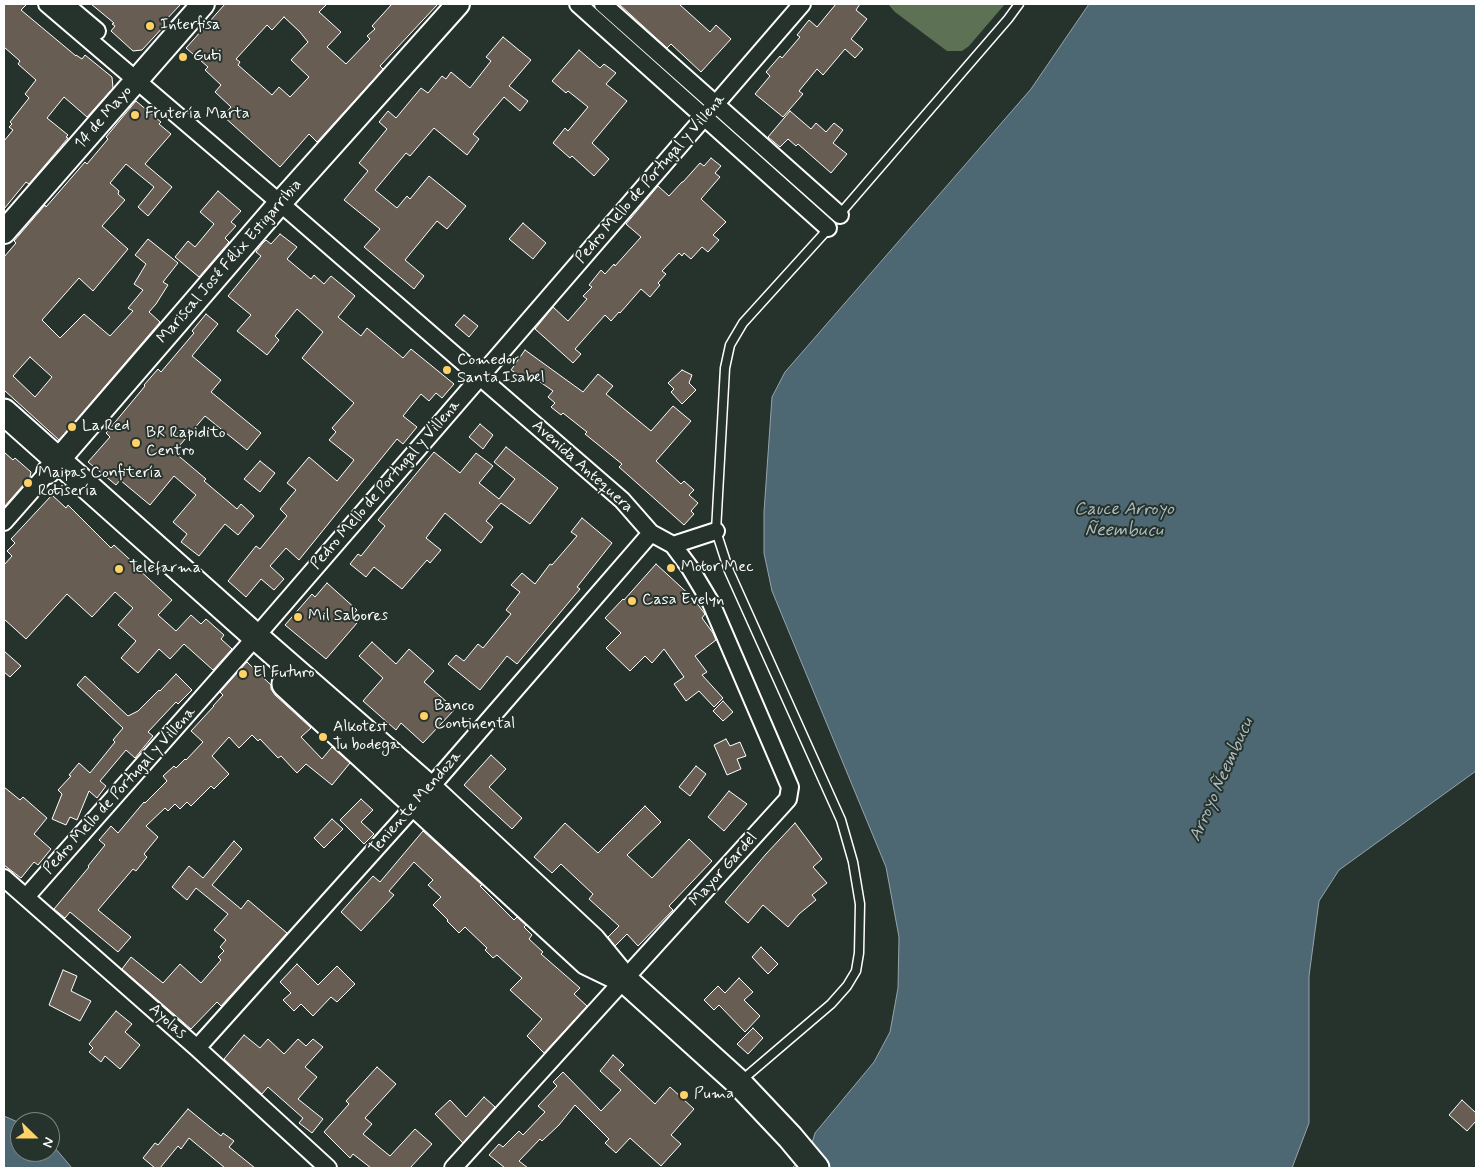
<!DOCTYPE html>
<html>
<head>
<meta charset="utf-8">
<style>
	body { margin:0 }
	#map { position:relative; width:1480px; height:1172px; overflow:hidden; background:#26332d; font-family:Mynerve,sans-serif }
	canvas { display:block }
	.frame { position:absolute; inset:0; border:5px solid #fff; pointer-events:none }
	.north { position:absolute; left:10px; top:1112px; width:50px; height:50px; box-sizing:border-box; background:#26332d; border:1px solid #7d8581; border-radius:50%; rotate:112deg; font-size:14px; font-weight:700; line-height:20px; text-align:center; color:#fff }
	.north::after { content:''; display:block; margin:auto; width:18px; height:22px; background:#ffd166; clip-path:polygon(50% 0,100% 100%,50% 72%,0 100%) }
</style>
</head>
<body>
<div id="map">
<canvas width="1480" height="1172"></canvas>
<div class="frame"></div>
<div class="north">N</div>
</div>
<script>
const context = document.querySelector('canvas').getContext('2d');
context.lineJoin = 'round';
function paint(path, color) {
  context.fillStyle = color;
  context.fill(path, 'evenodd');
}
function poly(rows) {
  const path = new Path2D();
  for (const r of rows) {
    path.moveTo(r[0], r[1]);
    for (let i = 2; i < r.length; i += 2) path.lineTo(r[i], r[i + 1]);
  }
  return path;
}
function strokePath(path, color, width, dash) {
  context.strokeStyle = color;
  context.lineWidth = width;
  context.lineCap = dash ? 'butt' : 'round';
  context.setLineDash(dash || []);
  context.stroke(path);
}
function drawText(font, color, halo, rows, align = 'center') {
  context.font = font + ' Mynerve,sans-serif';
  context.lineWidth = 4;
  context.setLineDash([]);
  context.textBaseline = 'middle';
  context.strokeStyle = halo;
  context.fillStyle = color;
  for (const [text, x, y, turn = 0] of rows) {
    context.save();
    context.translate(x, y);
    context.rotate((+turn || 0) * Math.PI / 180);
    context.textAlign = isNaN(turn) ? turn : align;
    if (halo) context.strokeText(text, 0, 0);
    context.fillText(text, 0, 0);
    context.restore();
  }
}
const green = poly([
	[888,4,1005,4,969,46,962,51,947,51,895,12]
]);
const water = poly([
	[1089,4,1476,4,1476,771,1339,870,1319,901,1309,976,1309,1123,1292,1168,792,1168,810,1150,815,1133,874,1062,890,1032,898,988,899,937,886,867,772,591,764,553,764,512,772,397,785,372,1031,89,1089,4],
	[4,1116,20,1123,20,1152,50,1152,50,1142,72,1168,4,1168,4,1116]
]);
const building = poly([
	[4,4,27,4,21,10,76,56,76,55,82,59,85,55,112,77,113,88,87,117,64,97,47,118,68,135,66,137,68,138,29,184,26,182,4,209,4,141,13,130,9,127,12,124,10,122,29,98,25,94,36,80,18,64,20,61,4,47,4,4],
	[91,4,181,4,163,23,165,25,142,50,133,51,111,31,115,26,112,24,114,23,91,4],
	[225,4,327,4,319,12,341,32,327,47,346,64,370,39,367,36,375,29,372,26,392,4,438,4,380,66,383,69,317,142,309,134,280,167,223,116,231,107,215,92,221,85,205,70,208,67,186,48,225,4],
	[284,17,300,32,308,42,291,60,309,77,290,97,279,87,272,95,238,65,240,62,236,59,267,25,272,30,284,17],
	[619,4,679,4,710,32,716,25,731,39,701,72,671,44,667,48,619,4],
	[836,4,860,4,856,10,867,19,851,39,863,49,855,58,845,49,823,75,817,69,799,91,803,94,783,117,755,94,770,76,766,72,780,56,782,58,800,37,797,35,809,20,817,27,836,4],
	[503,37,531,60,509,86,528,101,520,111,504,97,473,134,479,139,467,155,434,128,410,156,406,153,375,190,397,208,407,196,410,199,429,176,466,206,447,229,437,221,405,260,424,276,414,289,364,247,380,229,344,200,368,171,359,163,387,129,379,122,388,111,396,118,421,88,428,93,442,76,446,79,451,72,470,88,491,61,486,57,503,37],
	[579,50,600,68,604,64,616,73,606,84,627,101,592,143,609,159,594,176,572,156,570,158,553,143,565,128,568,131,588,107,568,91,566,93,552,81,579,50],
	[136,101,161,122,159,124,171,134,145,164,172,187,148,216,138,207,154,187,126,164,110,183,119,191,118,194,125,200,102,226,128,249,93,291,79,278,42,320,60,338,84,314,110,336,133,311,128,308,143,290,134,284,146,264,135,255,148,239,178,263,163,282,168,285,156,304,149,312,160,322,59,440,4,390,4,257,16,243,14,241,39,212,45,205,46,207,85,162,87,164,108,139,106,137,136,101],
	[30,357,52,377,35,397,13,376,30,357],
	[790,111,811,129,816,123,826,132,834,123,843,130,833,143,847,154,831,173,798,144,796,146,788,139,780,147,768,137,790,111],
	[711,158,721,166,715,173,720,177,701,199,726,222,713,235,719,240,708,252,702,247,691,259,684,253,682,256,679,253,662,271,666,274,658,283,660,285,650,297,641,289,620,313,619,312,611,321,605,315,575,349,581,354,573,363,535,329,553,307,568,321,587,299,583,296,592,287,589,285,601,270,605,274,614,264,615,266,641,237,626,224,658,186,669,196,682,182,683,182,700,163,704,166,711,158],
	[218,191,241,211,231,222,236,226,225,238,229,242,199,277,175,257,188,241,195,247,214,224,200,212,218,191],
	[523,223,546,243,533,259,509,239,523,223],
	[280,234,297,247,287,259,311,279,314,275,324,284,331,276,355,296,338,317,361,336,367,328,403,358,411,349,454,384,442,398,436,393,429,401,421,394,403,416,417,427,403,444,397,439,299,560,286,548,270,566,284,579,274,590,261,579,246,597,228,581,256,546,260,549,287,516,280,509,296,490,287,483,309,457,337,481,354,460,329,440,336,432,332,428,354,403,302,358,323,332,297,309,275,336,279,340,267,355,237,331,251,315,228,296,261,256,256,252,262,244,266,240,271,244,280,234],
	[206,314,218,324,192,356,221,380,211,392,261,433,247,450,205,416,174,452,206,479,204,481,237,509,241,504,254,516,238,535,225,524,199,556,181,542,187,534,173,522,196,495,174,476,150,505,120,480,116,485,88,462,110,437,106,433,145,386,144,385,158,369,161,372,194,333,192,331,206,314],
	[464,315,478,326,469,337,455,325,464,315],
	[525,350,583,392,598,374,613,386,606,394,651,431,673,406,691,421,656,461,681,484,684,481,694,490,689,495,698,503,691,511,694,514,684,525,619,467,622,464,585,434,587,432,563,413,561,415,551,407,555,403,548,397,553,391,533,377,529,382,511,370,525,350],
	[682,370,692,375,689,383,696,390,682,404,671,392,674,389,668,383,682,370],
	[480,424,493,435,483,449,469,437,480,424],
	[506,447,558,488,530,524,501,503,486,521,493,527,481,543,445,513,426,538,441,550,430,563,427,560,402,589,374,567,366,577,350,564,358,554,361,556,385,526,378,520,434,452,460,473,476,453,493,466,479,483,499,499,515,479,494,462,506,447],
	[4,452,13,460,15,458,31,472,30,477,4,507,4,452],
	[260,461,275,473,260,492,244,479,260,461],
	[52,495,66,508,68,505,111,548,114,545,138,567,137,568,172,600,158,615,176,631,191,615,201,624,206,619,224,635,221,639,232,649,213,670,184,644,170,659,159,649,138,673,121,658,136,641,118,625,133,608,115,592,92,617,67,594,26,639,4,619,4,565,12,556,7,551,15,543,11,539,52,495],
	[582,518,612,543,577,587,580,589,517,664,507,656,480,690,448,664,456,655,464,661,478,644,483,648,511,614,506,610,520,592,511,585,522,573,535,584,550,564,552,565,577,536,571,532,582,518],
	[656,564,693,598,705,614,702,618,713,633,716,640,695,656,707,672,702,675,723,698,714,707,699,691,686,701,674,684,684,677,664,649,652,663,645,656,630,671,606,648,621,633,605,618,623,599,624,600,656,564],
	[327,583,357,610,351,617,357,623,326,659,285,625,312,594,315,597,327,583],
	[372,642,396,664,409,649,434,671,424,682,455,709,423,743,401,723,396,730,363,701,383,678,359,656,372,642],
	[4,651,21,666,10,677,4,672,4,651],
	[247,662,271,685,271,689,275,695,311,728,301,737,322,759,332,747,350,763,332,785,306,764,297,773,281,756,278,758,260,739,258,741,252,735,239,748,229,737,212,756,229,774,214,789,211,786,191,806,187,802,180,809,175,804,168,811,165,808,146,826,158,837,144,854,147,857,136,871,133,869,98,910,131,937,118,952,70,912,65,918,54,909,89,867,88,866,105,845,99,840,111,826,118,833,144,802,145,803,167,781,163,776,174,766,176,768,185,759,186,760,203,742,191,731,214,706,213,706,223,695,220,692,247,662],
	[176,674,192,690,178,704,176,702,148,732,153,736,135,758,126,750,100,781,106,786,97,798,89,791,77,820,70,817,66,825,52,819,62,794,58,790,71,776,69,775,79,763,90,773,115,742,113,740,123,728,77,685,85,676,128,716,138,711,159,690,160,691,176,674],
	[723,701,733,712,723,721,713,711,723,701],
	[726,739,730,746,740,742,746,756,737,759,741,769,727,775,714,745,726,739],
	[491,755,506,769,489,787,522,818,512,829,464,785,491,755],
	[696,766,706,774,690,796,679,787,696,766],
	[4,787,20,800,23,797,47,818,34,834,51,849,38,865,34,862,21,878,4,865,4,787],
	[729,791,747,804,724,831,708,817,729,791],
	[361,799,373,810,361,822,374,834,364,844,340,820,361,799],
	[645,806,661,822,627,855,652,878,689,839,712,861,669,906,673,910,638,946,627,934,615,946,608,937,619,926,589,899,593,894,561,864,552,873,534,857,565,823,598,853,645,806],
	[332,819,343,829,324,848,314,838,332,819],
	[795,823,822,859,813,867,827,883,812,895,816,900,799,914,788,927,763,905,748,923,725,902,766,854,795,823],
	[423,831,482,885,480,886,514,920,517,917,526,925,524,927,532,935,529,939,543,952,541,954,580,988,574,994,587,1006,544,1053,527,1036,542,1019,510,990,522,978,497,955,493,958,485,950,487,948,465,927,459,933,447,921,448,920,433,905,441,897,428,885,433,880,414,862,389,891,394,895,361,931,341,912,373,876,380,882,423,831],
	[234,841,242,849,212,885,241,909,248,900,287,933,221,1006,217,1002,191,1029,122,969,131,957,163,983,180,964,201,983,221,960,218,957,224,951,220,947,226,940,214,930,228,914,196,888,187,900,172,887,189,866,203,878,234,841],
	[761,947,778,964,768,974,752,957,761,947],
	[297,964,318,985,337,966,355,984,337,1002,331,997,313,1016,301,1004,294,1011,283,1000,291,993,280,982,297,964],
	[63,970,77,976,71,991,91,1001,80,1021,49,1005,63,970],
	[739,978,753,992,744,1000,760,1016,745,1032,719,1005,714,1010,704,1000,718,986,725,993,739,978],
	[116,1011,132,1024,125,1032,140,1045,120,1069,105,1056,101,1062,89,1052,93,1048,89,1044,116,1011],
	[753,1028,763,1038,748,1054,737,1044,753,1028],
	[244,1035,260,1048,268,1039,284,1054,298,1039,306,1046,313,1039,323,1047,305,1067,317,1077,298,1099,323,1119,312,1133,299,1123,303,1118,268,1087,262,1094,224,1059,244,1035],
	[613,1055,624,1065,619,1070,655,1104,670,1087,694,1109,671,1135,681,1144,661,1166,630,1138,616,1153,605,1143,609,1139,575,1105,559,1125,542,1141,540,1139,519,1161,528,1168,505,1168,489,1155,499,1144,503,1147,519,1131,523,1135,545,1112,538,1106,557,1086,553,1082,563,1072,601,1111,621,1090,600,1071,613,1055],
	[377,1067,396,1084,365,1118,372,1124,363,1134,390,1156,415,1129,432,1144,410,1168,371,1168,353,1154,350,1158,324,1132,349,1104,346,1101,377,1067],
	[484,1097,495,1107,463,1143,435,1114,450,1100,466,1117,484,1097],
	[1462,1100,1476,1113,1476,1121,1467,1131,1449,1115,1462,1100],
	[188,1109,221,1136,223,1133,234,1141,229,1147,255,1168,225,1168,189,1138,181,1149,178,1146,160,1168,155,1168,143,1158,155,1143,158,1145,188,1109]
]);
const service = poly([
	[839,215,1008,19,1019,4],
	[742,1080,831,1004,847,986,856,971,859,953,860,904,853,862,841,820,729,571,716,531,725,368,730,345,743,323,829,228]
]);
const minor = poly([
	[47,4,280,203,480,377,622,500,651,533,673,545,690,568,711,603,790,787,788,799,453,1168],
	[65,4,97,31],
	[578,4,828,228],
	[603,4,840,215],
	[4,522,48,472],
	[673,545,716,531],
	[4,878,197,1048,328,1168],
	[26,897,246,648,802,4],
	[197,1048,416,804,651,533]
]);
const secondary = poly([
	[4,232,203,4],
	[48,472,280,203,458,4]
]);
const primary = poly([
	[4,412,255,636,429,788,592,940,625,980,739,1083,790,1137,816,1168],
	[285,684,587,962,616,976]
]);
const markers = [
	[150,26,5,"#ffd166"],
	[183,57,5,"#ffd166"],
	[135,115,5,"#ffd166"],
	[447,370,5,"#ffd166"],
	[72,427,5,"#ffd166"],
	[136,443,5,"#ffd166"],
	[28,483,5,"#ffd166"],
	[671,568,5,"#ffd166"],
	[119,569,5,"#ffd166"],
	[632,601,5,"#ffd166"],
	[298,617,5,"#ffd166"],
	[243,674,5,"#ffd166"],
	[424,716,5,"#ffd166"],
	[323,737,5,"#ffd166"],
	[684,1095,5,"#ffd166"]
];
const poiNames = [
	["Interfisa",160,26],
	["Guti",193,57],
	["Frutería Marta",145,115],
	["Comedor",457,361],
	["Santa Isabel",457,379],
	["La Red",82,427],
	["BR Rapidito",146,434],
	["Centro",146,452],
	["Maipas Confitería",38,474],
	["Rotisería",38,492],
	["Motor Mec",681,568],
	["Telefarma",129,569],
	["Casa Evelyn",642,601],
	["Mil Sabores",308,617],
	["El Futuro",253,674],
	["Banco",434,707],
	["Continental",434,725],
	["Alkotest",333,728],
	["Tu bodega",333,746],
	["Puma",694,1095]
];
const streetNames = [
	["14 de Mayo",104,118,-49],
	["Pedro Mello de Portugal y Villena",651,179,-49],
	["Mariscal José Félix Estigarribia",230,262,-49],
	["Avenida Antequera",582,467,42],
	["Pedro Mello de Portugal y Villena",386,485,-49],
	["Pedro Mello de Portugal y Villena",120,791,-48],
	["Teniente Mendoza",416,803,-49],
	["Mayor Gardel",724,870,-48],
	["Ayolas",167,1022,42]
];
const waterNames = [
	["Cauce Arroyo",1124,510],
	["Ñeembucu",1124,531],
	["Arroyo Ñeembucu",1222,780,-66]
];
paint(green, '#5d7255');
paint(water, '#4e6873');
strokePath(water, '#95a4ab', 1);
paint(building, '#685d53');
strokePath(building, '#fff', 1);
strokePath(service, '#fff', 11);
strokePath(minor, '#fff', 20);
strokePath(secondary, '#fff', 26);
strokePath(primary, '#fff', 29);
strokePath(service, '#26332d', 8);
strokePath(minor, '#26332d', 16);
strokePath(secondary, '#26332d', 22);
strokePath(primary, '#26332d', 25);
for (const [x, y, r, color] of markers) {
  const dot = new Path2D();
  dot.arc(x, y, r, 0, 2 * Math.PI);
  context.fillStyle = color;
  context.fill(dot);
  strokePath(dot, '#26332d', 2);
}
drawText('16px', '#fff', '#26332d', poiNames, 'left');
drawText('16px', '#fff', '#26332d', streetNames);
drawText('italic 18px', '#afbbc0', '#26332d', waterNames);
</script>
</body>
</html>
